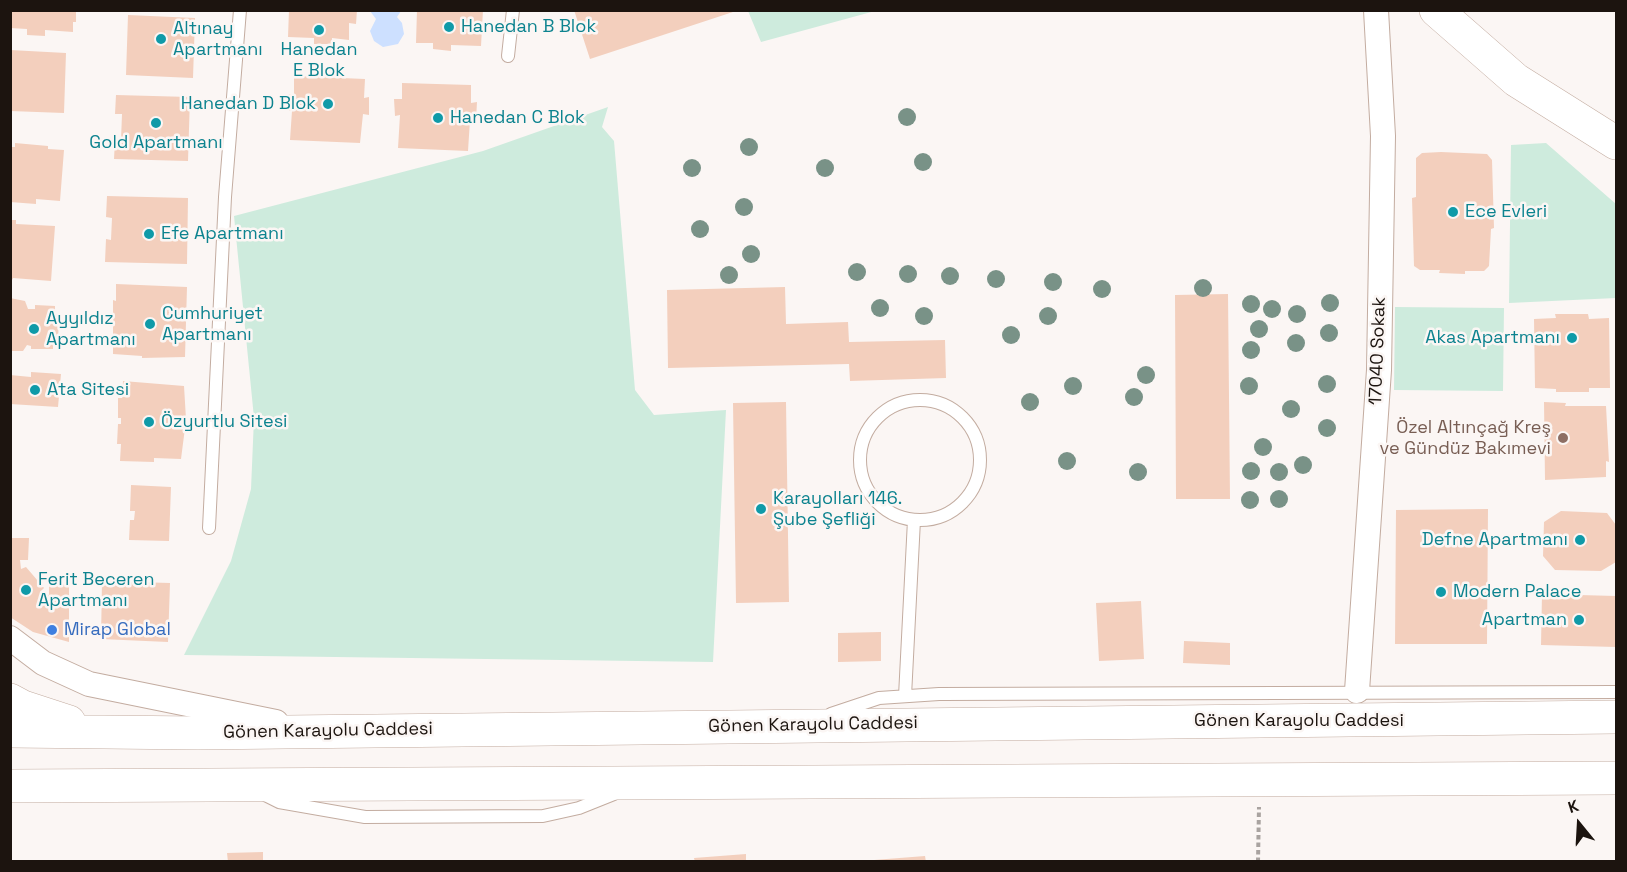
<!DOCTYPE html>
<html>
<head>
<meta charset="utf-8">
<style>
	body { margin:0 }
	#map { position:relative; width:1627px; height:872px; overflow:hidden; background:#fbf6f4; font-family:"Space Grotesk",sans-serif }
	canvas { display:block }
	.frame { position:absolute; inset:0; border:12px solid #1c140f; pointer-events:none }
	.north { position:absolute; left:1549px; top:794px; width:60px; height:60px; -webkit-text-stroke:4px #fbf6f4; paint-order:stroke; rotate:342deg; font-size:16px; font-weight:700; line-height:24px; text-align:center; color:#1c140f }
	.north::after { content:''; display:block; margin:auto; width:21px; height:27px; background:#1c140f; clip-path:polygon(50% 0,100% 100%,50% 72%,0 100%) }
</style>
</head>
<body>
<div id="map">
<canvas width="1627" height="872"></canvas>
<div class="frame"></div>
<div class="north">K</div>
</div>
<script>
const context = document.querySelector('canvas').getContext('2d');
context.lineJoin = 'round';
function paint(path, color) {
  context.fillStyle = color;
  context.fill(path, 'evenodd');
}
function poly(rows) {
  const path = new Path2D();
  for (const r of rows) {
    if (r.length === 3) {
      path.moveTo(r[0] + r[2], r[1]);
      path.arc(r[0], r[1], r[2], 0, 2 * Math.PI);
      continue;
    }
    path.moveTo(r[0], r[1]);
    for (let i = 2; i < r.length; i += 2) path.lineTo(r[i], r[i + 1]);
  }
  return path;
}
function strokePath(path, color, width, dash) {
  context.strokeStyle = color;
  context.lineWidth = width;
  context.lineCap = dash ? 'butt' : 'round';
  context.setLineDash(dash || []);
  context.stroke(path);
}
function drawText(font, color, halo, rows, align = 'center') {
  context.font = font + ' "Space Grotesk",sans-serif';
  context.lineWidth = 5;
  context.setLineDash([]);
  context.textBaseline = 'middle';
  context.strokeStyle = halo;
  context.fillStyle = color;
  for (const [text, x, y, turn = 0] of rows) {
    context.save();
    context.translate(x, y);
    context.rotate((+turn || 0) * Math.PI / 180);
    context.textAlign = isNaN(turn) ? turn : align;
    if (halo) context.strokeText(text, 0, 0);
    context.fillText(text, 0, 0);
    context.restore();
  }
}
const green = poly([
	[748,11,875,11,761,42],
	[608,107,602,127,614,141,635,390,654,415,726,410,713,662,184,655,231,561,251,489,254,418,234,216,483,151],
	[1546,143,1616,204,1616,298,1509,303,1511,145],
	[1395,307,1504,308,1503,391,1394,390]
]);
const water = poly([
	[370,11,401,11,397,17,402,23,404,34,398,44,383,47,374,41,370,31,376,19]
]);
const building = poly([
	[10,10,76,10,76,22,73,22,73,32,45,30,45,36,27,35,27,29,10,28],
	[289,10,357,10,356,24,349,23,349,40,332,38,332,44,314,44,314,38,288,37],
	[417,10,483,10,481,46,451,45,451,51,433,49,433,43,416,43],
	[574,10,736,10,736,11,590,59],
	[128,15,195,18,193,78,126,75],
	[10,50,66,53,64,113,10,111],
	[294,76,365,79,364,98,369,97,369,115,363,114,360,143,290,140,292,111,286,111,287,94,294,95],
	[402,83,471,85,471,103,477,102,476,120,470,120,468,151,398,148,400,115,395,116,394,99,402,99],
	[116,95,190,97,188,161,114,159,115,140,121,140,122,114,115,114],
	[15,143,48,146,48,149,64,150,60,201,36,199,36,204,10,202,10,147,15,147],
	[1441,152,1487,154,1492,160,1494,228,1491,229,1489,266,1484,271,1465,271,1465,274,1439,273,1440,270,1420,270,1414,266,1412,198,1416,197,1416,158,1422,153],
	[107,196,188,198,187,264,105,262,106,239,111,240,112,218,106,217],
	[10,220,16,220,16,224,55,226,51,281,13,278,10,284],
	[116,284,187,287,185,357,142,358,142,356,113,354,113,300,116,301],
	[785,287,786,324,848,322,849,342,945,340,946,378,850,381,849,364,668,368,667,290],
	[1228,294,1230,499,1176,499,1175,295],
	[10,298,25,301,28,309,35,309,35,305,55,306,55,317,59,318,58,340,53,340,53,349,31,349,31,346,27,345,23,351,10,351],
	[1555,314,1588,314,1589,319,1609,318,1610,388,1589,388,1589,392,1556,392,1556,389,1535,388,1534,319,1556,318],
	[31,372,61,374,58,407,10,404,10,375,31,377],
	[123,381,184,386,186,419,177,419,177,428,185,428,181,459,154,458,154,462,120,461,121,444,117,444,118,424,121,424,121,418,118,418,118,398,122,398],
	[786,402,789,602,736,603,733,403],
	[1544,402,1566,403,1565,406,1606,406,1609,462,1606,461,1606,477,1545,480],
	[131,485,171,487,169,541,129,540,130,520,134,520,135,511,130,511],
	[1488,509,1487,644,1395,644,1396,510],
	[1561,511,1607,513,1616,525,1616,562,1601,571,1555,570,1543,556,1544,522],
	[10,538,29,538,28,560,20,560,21,569,26,567,44,588,40,592,49,595,49,585,69,584,69,642,33,632,10,617],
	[102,581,170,583,168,642,101,639],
	[1542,594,1616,596,1616,647,1541,645],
	[1141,601,1144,659,1099,661,1096,603],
	[881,632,881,661,838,662,838,633],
	[1184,641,1230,643,1230,665,1183,663],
	[263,852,263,862,228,862,227,853],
	[746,854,746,862,695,862,694,858],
	[925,856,926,862,874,862,874,860]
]);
const path = poly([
	[1258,862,1259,807]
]);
const lane = poly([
	[508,56,513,10],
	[920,460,60],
	[209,528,225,197,240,10],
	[905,696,914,520],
	[831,714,879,698,939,694,1616,692],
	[263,794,279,802,365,817,543,816,579,808,614,794]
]);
const street = poly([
	[10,638,43,663,89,684,276,722],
	[1357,691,1379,370,1383,136,1376,10]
]);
const secondary = poly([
	[1436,10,1516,80,1616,143]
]);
const highway = poly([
	[10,700,23,707,69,722],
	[10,731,198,733,1616,717],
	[10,786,1616,778]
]);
const trees = [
	[907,117],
	[749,147],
	[923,162],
	[692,168],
	[825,168],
	[744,207],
	[700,229],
	[751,254],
	[857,272],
	[908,274],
	[729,275],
	[950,276],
	[996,279],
	[1053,282],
	[1203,288],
	[1102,289],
	[1330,303],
	[1251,304],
	[880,308],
	[1272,309],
	[1297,314],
	[924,316],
	[1048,316],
	[1259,329],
	[1329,333],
	[1011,335],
	[1296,343],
	[1251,350],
	[1146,375],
	[1327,384],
	[1073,386],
	[1249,386],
	[1134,397],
	[1030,402],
	[1291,409],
	[1327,428],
	[1263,447],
	[1067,461],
	[1303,465],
	[1251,471],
	[1138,472],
	[1279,472],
	[1279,499],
	[1250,500]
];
const markers = [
	[449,27,6,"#0f9aa8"],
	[319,30,6,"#0f9aa8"],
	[161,39,6,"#0f9aa8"],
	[328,104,6,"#0f9aa8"],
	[438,118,6,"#0f9aa8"],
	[156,123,6,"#0f9aa8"],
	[1453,212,6,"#0f9aa8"],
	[149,234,6,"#0f9aa8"],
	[150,324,6,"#0f9aa8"],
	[34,329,6,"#0f9aa8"],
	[1572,338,6,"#0f9aa8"],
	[35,390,6,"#0f9aa8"],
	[149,422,6,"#0f9aa8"],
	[1563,438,6,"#8d6e63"],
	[761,509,6,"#0f9aa8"],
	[1580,540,6,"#0f9aa8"],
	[26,590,6,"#0f9aa8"],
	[1441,592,6,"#0f9aa8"],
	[1579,620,6,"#0f9aa8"],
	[52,630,6,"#3f7fe0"]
];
const cultureNames = [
	["Hanedan B Blok",461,27],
	["Altınay",173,29],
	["Apartmanı",173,50],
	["Hanedan",319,50,"center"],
	["E Blok",319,71,"center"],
	["Hanedan D Blok",316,104,"right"],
	["Hanedan C Blok",450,118],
	["Gold Apartmanı",156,143,"center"],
	["Ece Evleri",1465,212],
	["Efe Apartmanı",161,234],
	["Cumhuriyet",162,314],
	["Apartmanı",162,335],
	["Ayyıldız",46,319],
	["Apartmanı",46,340],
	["Akas Apartmanı",1560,338,"right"],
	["Ata Sitesi",47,390],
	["Özyurtlu Sitesi",161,422],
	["Karayolları 146.",773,499],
	["Şube Şefliği",773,520],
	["Defne Apartmanı",1568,540,"right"],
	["Ferit Beceren",38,580],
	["Apartmanı",38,601],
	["Modern Palace",1453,592],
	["Apartman",1567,620,"right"]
];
const streetNames = [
	["17040 Sokak",1378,351,-88],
	["Gönen Karayolu Caddesi",1299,721],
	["Gönen Karayolu Caddesi",813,725,-1],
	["Gönen Karayolu Caddesi",328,731,-1]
];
const educationNames = [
	["Özel Altınçağ Kreş",1551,428],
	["ve Gündüz Bakımevi",1551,449]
];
const shopNames = [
	["Mirap Global",64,630]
];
paint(green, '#ceebdd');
paint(water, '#cde0ff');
paint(building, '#f3cfbd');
strokePath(lane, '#c3aca0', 14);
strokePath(street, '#c3aca0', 26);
strokePath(secondary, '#c3aca0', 34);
strokePath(highway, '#c3aca0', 34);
strokePath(path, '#a9a3a0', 4, [4.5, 3]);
strokePath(lane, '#fff', 12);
strokePath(street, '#fff', 24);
strokePath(secondary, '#fff', 33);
strokePath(highway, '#fff', 33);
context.fillStyle = '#799287';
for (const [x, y] of trees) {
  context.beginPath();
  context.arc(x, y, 9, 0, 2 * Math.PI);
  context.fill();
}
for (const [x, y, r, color] of markers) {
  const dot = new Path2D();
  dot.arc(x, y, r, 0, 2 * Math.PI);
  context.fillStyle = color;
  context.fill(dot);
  strokePath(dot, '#fbf6f4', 2);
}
drawText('18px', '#0d838f', '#fbf6f4', cultureNames, 'left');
drawText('18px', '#1c140f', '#fbf6f4', streetNames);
drawText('18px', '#785e54', '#fbf6f4', educationNames, 'right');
drawText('18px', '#366cbe', '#fbf6f4', shopNames, 'left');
</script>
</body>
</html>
